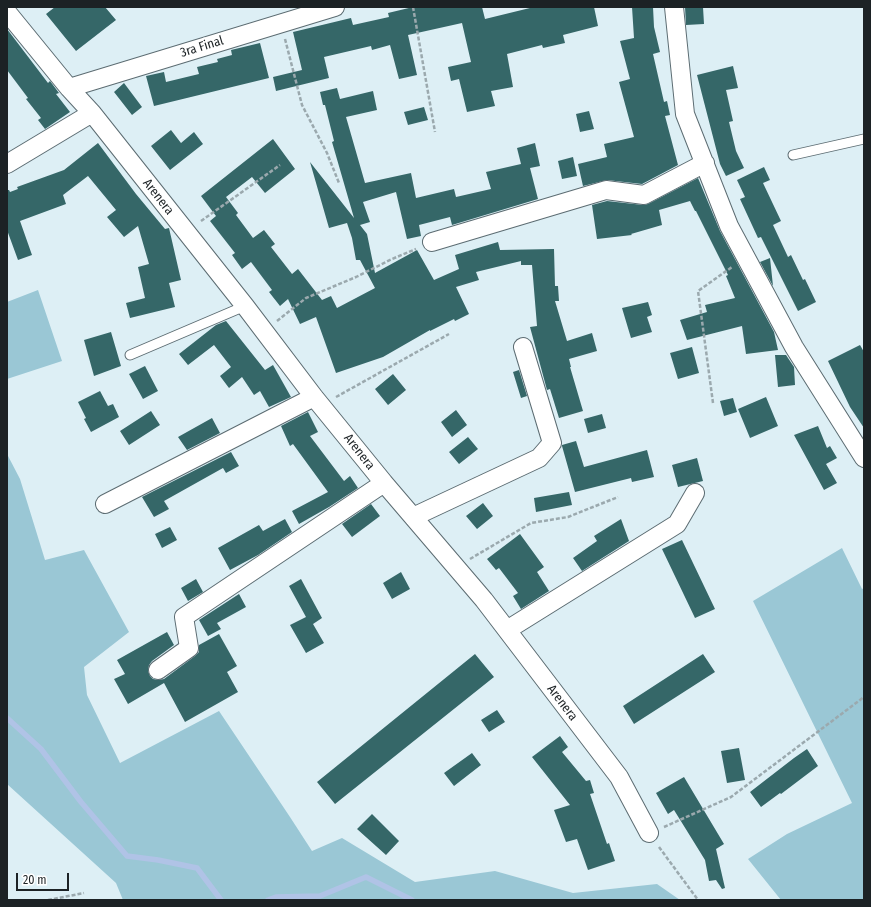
<!DOCTYPE html>
<html>
<head>
<meta charset="utf-8">
<style>
	body { margin:0 }
	#map { position:relative; width:871px; height:907px; overflow:hidden; background:#ddeff5; font-family:"Fira Sans Condensed",sans-serif }
	canvas { display:block }
	.frame { position:absolute; inset:0; border:8px solid #1c2225; pointer-events:none }
	.scale { position:absolute; left:16px; top:873px; width:53px; height:18px; box-sizing:border-box; border:2px solid #1c2225; border-top:0; padding-left:5px; font-size:12px; line-height:14px; white-space:nowrap; color:#1c2225; -webkit-text-stroke:3px #fff; paint-order:stroke }
</style>
</head>
<body>
<div id="map">
<canvas width="871" height="907"></canvas>
<div class="frame"></div>
<div class="scale">20 m</div>
</div>
<script>
const context = document.querySelector('canvas').getContext('2d');
context.lineJoin = 'round';
function paint(path, color) {
  context.fillStyle = color;
  context.fill(path, 'evenodd');
}
function poly(rows) {
  const path = new Path2D();
  for (const r of rows) {
    path.moveTo(r[0], r[1]);
    for (let i = 2; i < r.length; i += 2) path.lineTo(r[i], r[i + 1]);
  }
  return path;
}
function strokePath(path, color, width, dash) {
  context.strokeStyle = color;
  context.lineWidth = width;
  context.lineCap = dash ? 'butt' : 'round';
  context.setLineDash(dash || []);
  context.stroke(path);
}
function drawText(font, color, halo, rows, align = 'center') {
  context.font = font + ' "Fira Sans Condensed",sans-serif';
  context.lineWidth = 4;
  context.setLineDash([]);
  context.textBaseline = 'middle';
  context.strokeStyle = halo;
  context.fillStyle = color;
  for (const [text, x, y, turn = 0] of rows) {
    context.save();
    context.translate(x, y);
    context.rotate((+turn || 0) * Math.PI / 180);
    context.textAlign = isNaN(turn) ? turn : align;
    if (halo) context.strokeText(text, 0, 0);
    context.fillText(text, 0, 0);
    context.restore();
  }
}
const green = poly([
	[38,290,62,361,7,379,7,302],
	[7,454,20,479,45,560,84,550,129,632,84,667,87,695,120,763,219,711,290,817,312,851,342,838,415,882,495,871,573,893,657,884,680,900,123,900,116,883,7,784],
	[842,548,862,589,864,588,864,900,781,900,748,859,787,834,852,803,753,601]
]);
const stream = poly([
	[7,718,41,749,81,802,127,856,158,860,197,868,221,900],
	[268,900,276,897,320,896,366,877,412,900]
]);
const building = poly([
	[55,7,105,7,116,20,76,51,46,14],
	[413,7,482,7,485,19,534,7,594,7,598,26,563,35,565,43,543,48,542,45,507,54,513,87,491,91,495,106,467,112,459,79,451,81,448,67,471,62,462,23,408,35,417,75,399,79,390,45,372,50,371,46,324,57,329,78,276,91,273,77,302,70,293,32,351,18,353,25,389,17,388,13],
	[632,7,653,7,654,27,660,52,653,54,664,102,667,101,670,115,665,116,678,165,642,184,607,180,583,186,578,164,607,157,604,144,634,137,619,82,630,79,620,41,634,38],
	[685,7,703,7,704,24,686,25],
	[7,29,48,83,50,81,59,93,56,94,70,112,45,129,38,120,41,118,26,99,28,98,7,70],
	[260,43,269,78,154,106,146,76,164,72,166,82,199,74,197,67,218,62,217,59,232,55,231,50],
	[733,66,738,88,726,90,733,121,729,122,736,151,744,168,726,176,720,164,697,75],
	[124,83,142,107,132,115,114,92],
	[337,88,340,99,373,91,377,110,346,117,365,183,411,173,416,198,454,189,456,197,491,189,486,172,521,164,517,148,535,143,540,166,530,168,538,199,452,225,450,217,419,225,421,236,407,239,396,192,363,202,370,222,360,225,367,234,375,273,417,250,434,280,459,269,455,255,498,242,500,250,554,249,555,286,558,286,559,301,555,301,567,341,592,333,597,351,569,359,571,367,570,367,583,411,559,418,550,389,547,390,530,327,537,326,532,265,521,265,521,261,476,272,479,280,456,287,469,314,455,321,454,319,430,331,430,330,383,357,336,373,316,317,300,324,288,299,280,306,269,292,272,290,251,262,242,269,232,255,235,253,210,221,216,216,201,196,273,139,295,169,265,193,252,177,226,197,238,213,236,215,253,238,264,230,275,244,271,247,292,274,298,269,322,300,331,296,337,308,375,288,360,260,356,260,352,238,347,223,329,228,310,162,354,218,332,142,334,141,325,105,323,105,320,92],
	[424,107,428,120,408,125,404,112],
	[589,111,594,129,580,132,576,114],
	[171,130,181,143,194,132,203,144,170,170,151,146],
	[98,143,136,194,165,229,169,228,181,280,169,283,175,307,130,318,126,303,145,298,138,267,149,264,138,226,124,237,107,217,116,210,88,176,63,195,66,204,20,221,32,255,18,260,7,230,7,190,9,190,10,192,18,189,17,187,64,170],
	[573,157,577,176,562,179,558,161],
	[764,167,770,180,763,183,781,221,773,225,788,257,791,255,803,280,805,279,816,302,798,311,761,237,758,238,740,199,745,197,737,180],
	[698,178,720,231,774,332,778,350,746,354,742,326,687,340,680,320,707,312,705,305,735,298,726,276,728,275,696,211,695,211,690,201,659,210,662,225,631,234,632,235,597,239,592,205,607,201,643,205,648,204],
	[770,258,773,286,760,262],
	[648,302,652,315,647,317,652,332,631,338,622,308],
	[226,321,265,370,273,365,291,397,269,407,260,391,254,395,242,377,229,388,220,376,231,367,214,345,188,365,179,354,216,325],
	[111,332,121,366,94,376,84,340],
	[860,345,864,352,864,428,850,407,828,361],
	[692,347,699,373,678,379,670,353],
	[775,355,786,355,794,367,795,385,778,387],
	[145,366,158,391,143,399,129,374],
	[519,370,527,396,521,398,513,372],
	[393,374,406,390,388,405,375,389],
	[100,391,108,406,113,404,119,417,91,432,84,419,86,418,78,402],
	[766,397,778,426,750,438,738,409],
	[733,398,737,412,724,416,720,401],
	[456,410,467,425,452,437,441,422],
	[151,411,160,425,129,445,120,431],
	[308,412,318,432,310,436,344,481,350,476,358,488,329,507,299,524,292,511,328,492,293,444,290,446,281,426],
	[602,414,606,428,588,433,584,419],
	[212,418,220,433,187,450,178,437],
	[818,426,827,448,830,446,837,458,826,464,837,483,824,490,794,435],
	[468,437,478,449,459,464,449,452],
	[576,441,584,467,647,450,654,477,632,482,631,478,575,492,562,446,562,445],
	[231,452,239,466,226,473,223,468,164,501,169,509,154,517,142,497],
	[697,458,703,481,678,487,672,465],
	[569,492,572,505,536,512,534,498],
	[483,503,493,516,477,529,466,516],
	[371,504,380,516,352,537,342,524],
	[285,519,292,532,258,555,230,570,218,548,259,525,263,531],
	[621,519,629,541,582,571,573,558,597,541,594,536],
	[170,527,177,540,162,548,155,534],
	[520,534,544,567,537,572,549,591,521,609,513,596,518,593,499,568,496,570,487,559],
	[682,540,715,609,695,618,662,549],
	[401,572,410,589,392,599,383,583],
	[196,579,203,592,188,601,181,588],
	[301,579,322,618,313,624,324,643,306,653,290,625,306,617,289,586],
	[239,594,246,607,217,623,221,629,208,636,199,620],
	[167,632,174,645,152,661,149,665,148,671,150,676,153,679,159,680,164,679,195,656,199,652,199,645,219,634,237,666,227,672,238,692,185,722,164,683,128,704,114,679,125,674,117,660],
	[475,654,494,677,335,804,317,782],
	[703,654,715,672,634,724,623,706],
	[497,710,505,722,489,732,481,720],
	[560,736,568,747,562,752,586,781,590,780,594,793,590,794,607,844,609,843,615,861,588,870,577,839,566,842,554,810,570,805,532,757],
	[739,748,745,780,727,783,721,751],
	[807,749,818,766,781,794,780,793,761,807,750,792,794,758],
	[472,753,481,765,454,786,444,773],
	[684,777,724,844,716,849,725,888,722,889,716,880,709,881,705,860,692,839,674,810,668,814,656,793],
	[372,814,399,841,386,855,357,829]
]);
const path = poly([
	[413,7,435,132],
	[285,39,302,105,327,153,339,183],
	[201,221,280,165],
	[277,321,306,298,356,277,392,259,416,249],
	[336,397,449,334],
	[713,403,698,291,732,267],
	[470,559,531,523,568,517,618,497],
	[664,827,731,797,864,697],
	[659,847,698,900],
	[48,900,84,893]
]);
const service = poly([
	[793,155,864,139],
	[130,355,245,306]
]);
const minor = poly([
	[674,7,685,114,729,226,794,347,864,458],
	[7,12,69,88,92,113,245,306,314,397,384,483,484,600,619,777,649,833],
	[69,88,335,7],
	[7,164,92,113],
	[432,242,606,190,644,195,705,163],
	[105,504,314,397],
	[413,517,539,458,552,443,523,347],
	[507,630,677,524,695,493],
	[158,670,189,648,184,617,384,483]
]);
const streetNames = [
	["3ra Final",202,47,-17],
	["Arenera",158,197,52],
	["Arenera",359,452,52],
	["Arenera",562,703,53]
];
paint(green, '#9ac7d5');
strokePath(stream, '#b0c3e6', 5.5);
paint(building, '#356768');
strokePath(service, '#5c6c72', 11);
strokePath(minor, '#5c6c72', 20);
strokePath(path, '#9ba9ae', 2.5, [4, 2]);
strokePath(service, '#fff', 9);
strokePath(minor, '#fff', 18);
drawText('13px', '#1c2225', '#fff', streetNames);
</script>
</body>
</html>
